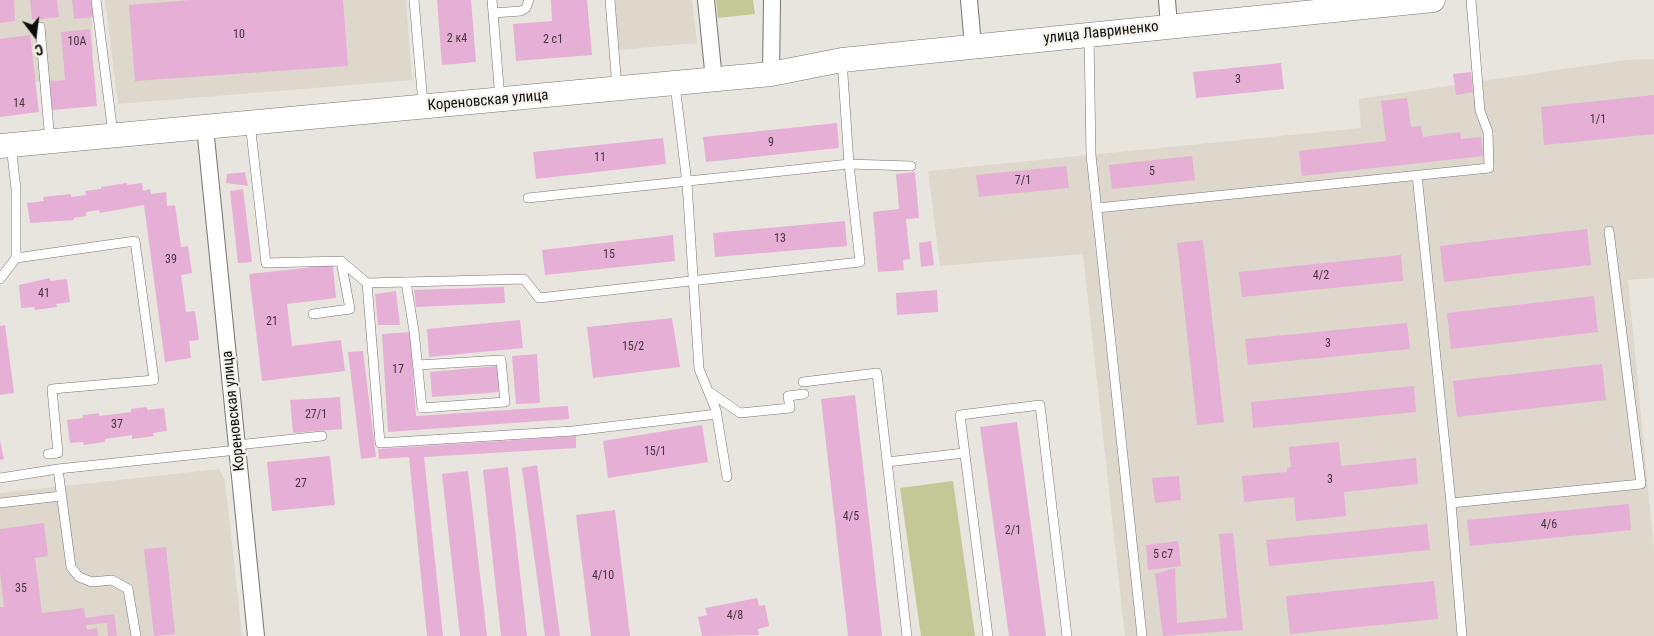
<!DOCTYPE html>
<html>
<head>
<meta charset="utf-8">
<style>
	body { margin:0 }
	#map { position:relative; width:1654px; height:636px; overflow:hidden; background:#e8e5df; font-family:"Roboto Condensed",sans-serif }
	canvas { display:block }
	.north { position:absolute; left:10px; top:10px; width:50px; height:50px; -webkit-text-stroke:4px #f5f2ec; paint-order:stroke; rotate:165deg; font-size:14px; font-weight:700; line-height:20px; text-align:center; color:#0d0c0a }
	.north::after { content:''; display:block; margin:auto; width:18px; height:22px; background:#0d0c0a; clip-path:polygon(50% 0,100% 100%,50% 72%,0 100%) }
</style>
</head>
<body>
<div id="map">
<canvas width="1654" height="636"></canvas>
<div class="north">С</div>
</div>
<script>
const context = document.querySelector('canvas').getContext('2d');
context.lineJoin = 'round';
function paint(path, color) {
  context.fillStyle = color;
  context.fill(path, 'evenodd');
}
function poly(rows) {
  const path = new Path2D();
  for (const r of rows) {
    path.moveTo(r[0], r[1]);
    for (let i = 2; i < r.length; i += 2) path.lineTo(r[i], r[i + 1]);
  }
  return path;
}
function strokePath(path, color, width, dash) {
  context.strokeStyle = color;
  context.lineWidth = width;
  context.lineCap = dash ? 'butt' : 'round';
  context.setLineDash(dash || []);
  context.stroke(path);
}
function drawText(font, color, halo, rows, align = 'center') {
  context.font = font + ' "Roboto Condensed",sans-serif';
  context.lineWidth = 4.5;
  context.setLineDash([]);
  context.textBaseline = 'middle';
  context.strokeStyle = halo;
  context.fillStyle = color;
  for (const [text, x, y, turn = 0] of rows) {
    context.save();
    context.translate(x, y);
    context.rotate((+turn || 0) * Math.PI / 180);
    context.textAlign = isNaN(turn) ? turn : align;
    if (halo) context.strokeText(text, 0, 0);
    context.fillText(text, 0, 0);
    context.restore();
  }
}
const built = poly([
	[0,0,91,0,93,52,63,55,65,80,36,82,0,96],
	[105,0,406,0,412,80,118,104],
	[615,0,692,0,697,43,619,50],
	[1654,59,1654,278,1628,280,1654,551,1654,636,1125,636,1083,254,940,266,928,171,1361,128,1359,99,1626,60],
	[219,469,225,480,242,636,0,636,0,493]
]);
const green = poly([
	[716,0,753,0,755,14,718,18],
	[953,481,975,636,921,636,900,488]
]);
const building = poly([
	[0,0,14,0,15,21,0,23],
	[30,0,57,0,59,17,32,20],
	[72,0,91,0,93,17,74,19],
	[192,0,343,0,348,66,135,81,129,5],
	[437,0,471,0,476,62,442,65],
	[551,0,587,0,592,55,516,61,513,24,552,21],
	[90,29,97,106,52,110,50,81,65,80,61,32],
	[30,35,39,112,0,117,0,39],
	[1281,63,1284,89,1196,98,1193,72],
	[1471,72,1473,92,1456,95,1453,74],
	[1654,95,1654,134,1544,145,1541,107],
	[1407,98,1411,127,1421,126,1423,137,1460,132,1461,139,1481,137,1483,156,1302,176,1299,151,1386,141,1381,101],
	[837,123,839,148,706,162,703,137],
	[663,138,666,164,536,179,533,152],
	[1192,156,1195,180,1112,189,1109,165],
	[1066,166,1069,188,979,197,976,175],
	[245,172,248,186,226,183,227,174],
	[915,172,919,218,906,219,910,259,903,260,904,270,878,272,873,212,899,209,896,174],
	[127,183,127,185,142,183,143,191,150,189,151,194,166,192,167,206,175,205,181,247,188,246,192,273,181,275,186,312,195,311,199,340,189,341,191,358,165,362,144,205,100,213,99,210,86,212,86,216,74,218,74,220,30,223,27,203,44,201,43,197,71,194,71,197,86,195,85,191,101,189,101,187],
	[243,189,252,262,238,263,230,191],
	[845,221,847,246,715,257,713,233],
	[1587,229,1591,265,1444,282,1440,246],
	[673,235,675,261,545,275,542,250],
	[1203,240,1224,422,1197,425,1177,243],
	[931,241,934,265,921,267,919,243],
	[1401,255,1403,281,1242,297,1239,272],
	[333,265,336,298,287,304,292,346,341,340,345,371,262,381,249,274],
	[50,278,50,281,67,279,70,302,56,304,57,307,35,310,34,307,21,308,19,285],
	[504,287,505,303,416,307,414,290],
	[937,290,938,312,897,315,896,293],
	[396,291,400,325,378,325,375,294],
	[1594,296,1598,332,1451,349,1447,313],
	[672,318,680,367,593,378,587,327],
	[520,320,523,348,429,357,427,329],
	[1407,323,1410,349,1248,365,1245,339],
	[5,325,14,393,0,395,0,326],
	[410,332,416,416,568,406,569,419,388,432,382,334],
	[363,351,376,457,361,459,348,352],
	[537,354,540,403,516,404,512,356],
	[1602,364,1606,400,1457,417,1453,381],
	[497,366,500,392,432,397,430,372],
	[1414,386,1416,412,1253,428,1251,402],
	[855,395,882,636,848,636,821,399],
	[340,397,342,429,293,433,290,400],
	[147,407,147,410,164,408,167,431,153,433,154,436,132,439,132,435,105,439,105,442,84,445,83,442,70,443,67,420,83,418,83,415,99,413,99,416,131,412,131,409],
	[1017,422,1046,636,1009,636,980,427],
	[702,425,708,462,608,478,603,441],
	[576,436,576,448,424,457,443,636,427,636,409,457,379,459,378,449],
	[0,440,4,459,0,460],
	[1339,442,1341,466,1416,458,1418,484,1344,492,1346,516,1296,521,1294,497,1244,502,1242,476,1287,472,1287,468,1291,467,1289,447],
	[330,456,335,505,272,511,267,462],
	[537,465,560,636,545,636,522,468],
	[508,467,527,636,501,636,483,470],
	[468,471,487,636,460,636,442,474],
	[1179,476,1181,500,1155,503,1152,478],
	[1629,504,1631,530,1470,546,1467,520],
	[615,510,630,636,591,636,576,515],
	[44,523,48,556,35,558,42,613,84,608,85,618,114,614,117,636,108,636,107,623,86,625,87,630,97,628,98,636,0,636,0,607,4,607,0,572,0,529],
	[1427,524,1430,550,1269,566,1266,540],
	[1233,533,1243,630,1163,636,1155,574,1175,568,1177,623,1227,618,1219,534],
	[1178,541,1181,566,1148,570,1146,545],
	[166,547,175,634,154,636,144,549],
	[1434,581,1438,619,1290,634,1286,596],
	[757,598,759,606,765,605,769,626,758,629,759,635,702,636,698,617,707,615,705,608]
]);
const lane = poly([
	[96,0,113,134],
	[414,0,423,104],
	[492,0,500,99],
	[610,0,617,88],
	[493,13,521,11,526,8,529,0],
	[40,27,50,141],
	[1089,35,1091,155,1142,636],
	[675,85,687,183,699,369,716,410,727,477],
	[250,123,266,263,341,261,350,309,313,314],
	[1417,175,1451,503],
	[528,198,849,164,911,166],
	[1097,208,1489,168,1488,132,1480,111,1471,0],
	[16,258,135,241,154,380,52,389,58,453,48,454],
	[341,261,367,283,524,279,539,298,860,262,849,164,842,60],
	[0,279,16,258,16,189,11,145],
	[406,282,414,331,422,408,505,402,501,360,418,365],
	[367,283,380,443,573,431,717,414],
	[803,382,877,373,907,636],
	[708,391,740,413,790,408,788,396,804,394],
	[237,445,322,436],
	[887,462,964,453],
	[58,469,71,567,79,577,92,582,112,580,128,589,136,636],
	[0,478,58,469,237,450],
	[0,503,61,496],
	[988,636,960,415,1040,405,1067,636],
	[1462,636,1451,503,1641,484,1609,231]
]);
const street = poly([
	[706,0,714,80],
	[969,0,973,46],
	[1167,0,1169,26],
	[771,74,772,0],
	[205,127,256,636]
]);
const secondary = poly([
	[0,146,771,74,842,60,1433,0]
]);
const numberNames = [
	["10",239,35],
	["2 к4",457,39],
	["2 с1",553,40],
	["10А",77,42],
	["3",1238,80],
	["14",19,104],
	["1/1",1598,120],
	["9",771,143],
	["11",600,158],
	["5",1152,172],
	["7/1",1023,181],
	["13",780,239],
	["15",609,255],
	["39",171,260],
	["4/2",1321,276],
	["41",44,294],
	["21",272,322],
	["3",1328,344],
	["15/2",633,347],
	["17",398,370],
	["27/1",316,415],
	["37",117,425],
	["15/1",655,452],
	["3",1330,480],
	["27",301,484],
	["4/5",851,517],
	["4/6",1549,525],
	["2/1",1013,531],
	["5 с7",1163,555],
	["4/10",603,576],
	["35",21,589],
	["4/8",735,616]
];
const streetNames = [
	["улица Лавриненко",1101,33,-6],
	["Кореновская улица",488,101,-5],
	["Кореновская улица",234,411,-96]
];
paint(built, '#ded7cb');
paint(green, '#c4c896');
paint(building, '#e6afd5');
strokePath(lane, '#77746f', 10);
strokePath(street, '#77746f', 18);
strokePath(secondary, '#77746f', 25);
strokePath(lane, '#fff', 9);
strokePath(street, '#fff', 16);
strokePath(secondary, '#fff', 24);
drawText('12px', '#43353d', null, numberNames);
drawText('15px', '#0d0c0a', '#f5f2ec', streetNames);
</script>
</body>
</html>
